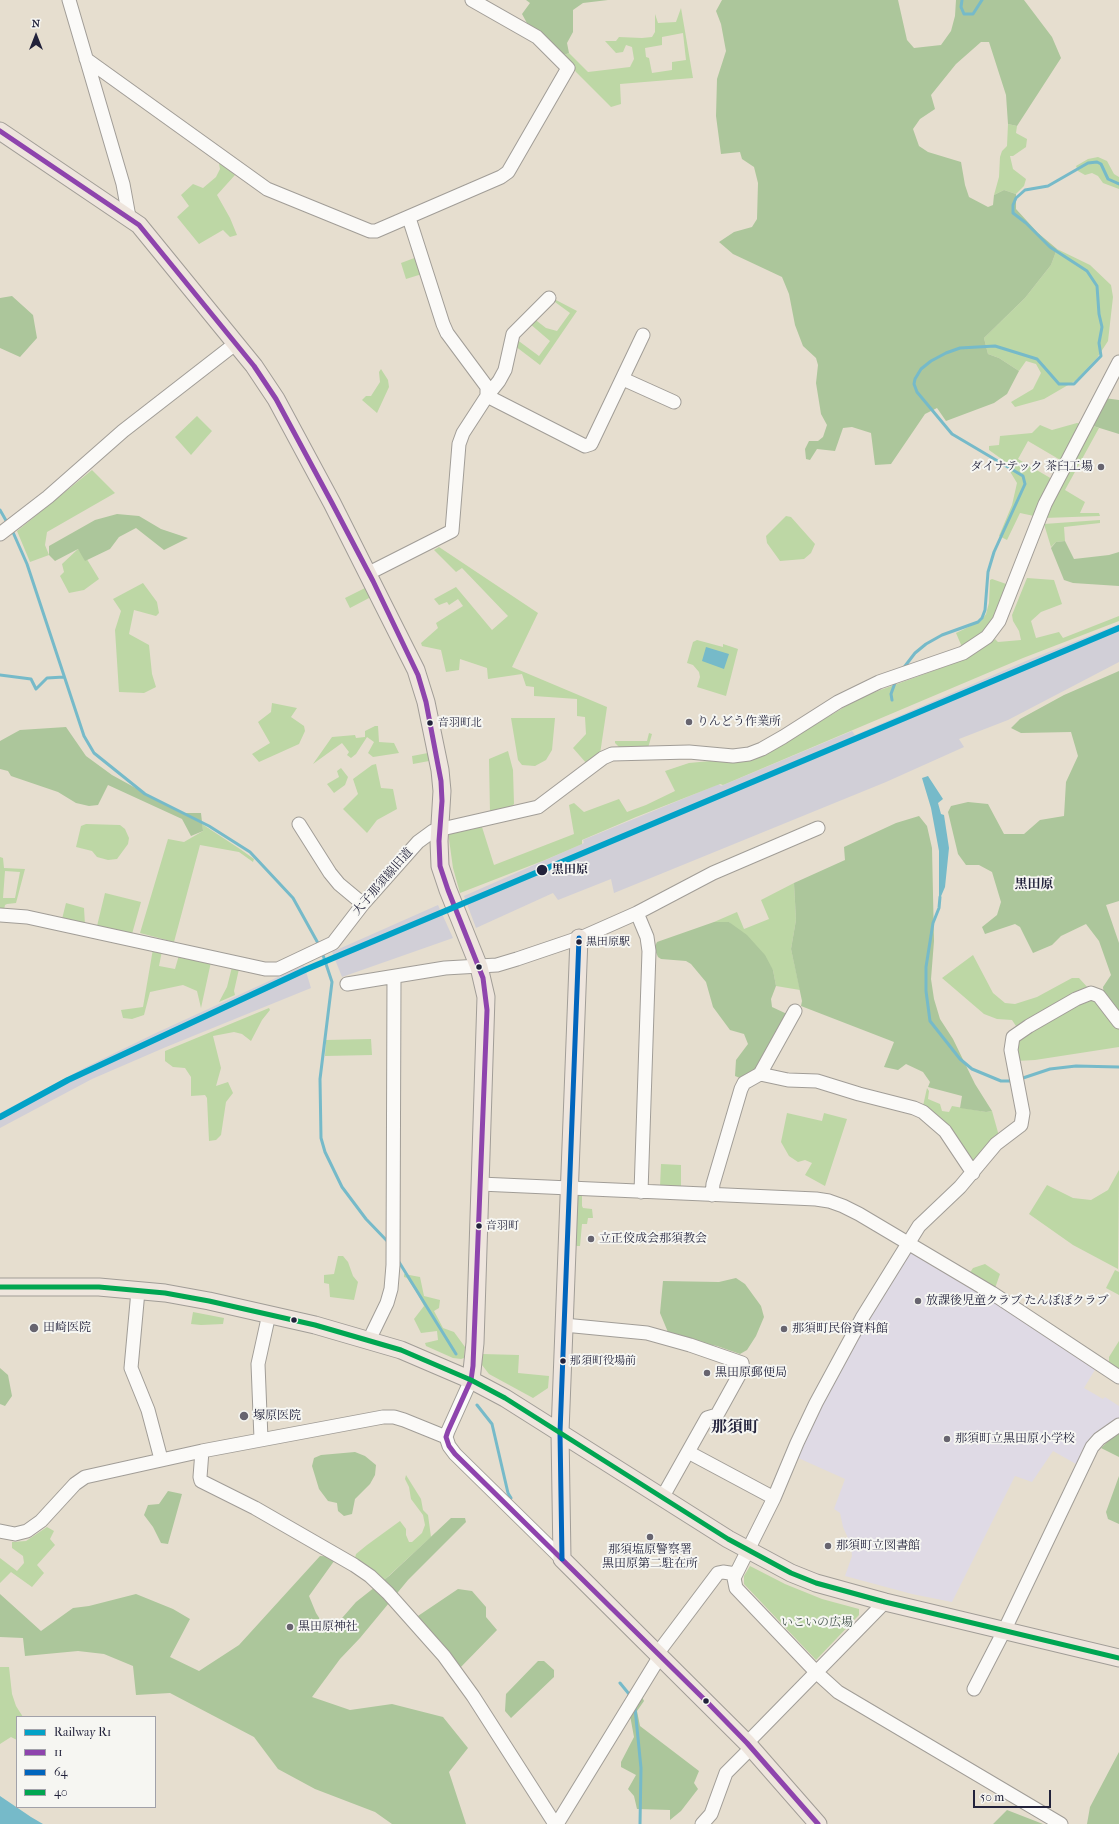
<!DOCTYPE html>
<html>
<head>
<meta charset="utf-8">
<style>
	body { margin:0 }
	#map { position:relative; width:1119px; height:1824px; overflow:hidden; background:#e6decf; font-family:"IM FELL French Canon",serif }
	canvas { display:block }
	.legend { position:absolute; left:16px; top:1716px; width:140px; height:92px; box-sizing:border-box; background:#f6f6f2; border:1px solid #a1a1a9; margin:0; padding:5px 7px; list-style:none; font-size:12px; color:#22223b }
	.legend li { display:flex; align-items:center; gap:8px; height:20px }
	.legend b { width:20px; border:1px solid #a1a1a9 }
	.north { position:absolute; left:16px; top:16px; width:40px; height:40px; -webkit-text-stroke:3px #f6f6f2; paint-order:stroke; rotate:0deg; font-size:11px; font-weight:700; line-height:16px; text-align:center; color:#22223b }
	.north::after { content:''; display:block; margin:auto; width:14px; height:18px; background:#22223b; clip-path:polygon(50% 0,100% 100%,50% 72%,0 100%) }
	.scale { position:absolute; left:973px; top:1790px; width:78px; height:18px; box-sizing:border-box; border:2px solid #22223b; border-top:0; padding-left:5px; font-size:12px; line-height:14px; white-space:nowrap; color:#22223b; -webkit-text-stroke:3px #f6f6f2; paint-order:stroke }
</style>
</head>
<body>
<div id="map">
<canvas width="1119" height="1824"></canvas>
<ul class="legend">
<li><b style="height:5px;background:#02a2c7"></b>Railway R1</li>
<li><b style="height:5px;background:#8e44ad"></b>11</li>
<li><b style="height:5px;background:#0065bd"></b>64</li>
<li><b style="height:5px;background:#00a651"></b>40</li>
</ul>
<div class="north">N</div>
<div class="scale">50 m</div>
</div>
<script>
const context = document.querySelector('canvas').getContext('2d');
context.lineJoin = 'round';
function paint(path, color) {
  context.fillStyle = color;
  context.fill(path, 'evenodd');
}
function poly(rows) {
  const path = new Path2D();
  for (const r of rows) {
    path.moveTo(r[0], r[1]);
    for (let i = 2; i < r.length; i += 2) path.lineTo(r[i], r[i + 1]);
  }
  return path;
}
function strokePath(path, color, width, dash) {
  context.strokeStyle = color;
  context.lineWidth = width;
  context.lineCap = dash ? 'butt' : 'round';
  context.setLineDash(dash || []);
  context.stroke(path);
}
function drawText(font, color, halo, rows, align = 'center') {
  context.font = font + ' "IM FELL French Canon","Noto Serif JP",serif';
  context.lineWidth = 4;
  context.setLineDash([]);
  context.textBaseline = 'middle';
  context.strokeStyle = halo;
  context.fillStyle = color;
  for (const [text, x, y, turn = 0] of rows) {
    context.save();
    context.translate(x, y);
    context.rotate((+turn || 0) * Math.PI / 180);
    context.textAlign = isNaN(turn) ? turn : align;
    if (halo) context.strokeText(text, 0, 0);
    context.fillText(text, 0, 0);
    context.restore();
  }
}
const built = poly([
	[909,1250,968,1284,1096,1368,1084,1388,1103,1399,1105,1397,1119,1406,1119,1419,1093,1436,1076,1464,1053,1451,1032,1482,1015,1476,952,1602,912,1594,845,1576,852,1556,851,1545,843,1527,840,1513,834,1509,845,1479,796,1457,815,1415,867,1319]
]);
const industrial = poly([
	[1119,624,1119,662,1008,720,959,739,964,747,886,782,614,893,611,879,558,900,553,893,476,928,464,896,584,843,583,840,719,784,721,786,852,731,855,735,1026,661],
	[438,905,453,938,342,977,332,952],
	[304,965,311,988,166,1047,92,1079,0,1128,0,1113,86,1067,158,1032]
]);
const green = poly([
	[681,8,693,78,620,84,621,104,611,107,576,72,564,55,569,53,588,72,630,67,634,59,632,47,626,45,623,52,616,53,605,41,616,41,619,37,642,38,652,37,655,32,655,14,658,23,676,22],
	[683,33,686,60,672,62,672,70,652,73,649,58,646,57,645,48,662,45,662,37],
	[1008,124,1017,126,1016,133,1027,139,1026,147,1013,156,1010,156,1013,169,1026,179,1024,186,1016,194,1004,190,994,195,999,177,1000,157,1002,151,1007,146],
	[1098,157,1107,161,1114,174,1119,177,1119,189,1103,183,1098,176,1092,173,1085,175,1078,171,1076,166,1088,159],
	[219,164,221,164,235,175,217,195,230,218,237,235,230,237,223,230,199,244,177,217,189,206,181,195,193,184,203,188,216,177,220,169],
	[1057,249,1090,265,1111,285,1113,297,1108,341,1097,358,1075,381,1044,399,1015,407,1011,402,1033,389,1041,373,1036,364,1026,361,1019,371,999,358,988,354,984,338,1025,298,1051,265],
	[417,257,422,274,406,279,401,263],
	[556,300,577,311,540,365,515,346,516,339,539,356,550,341,529,323,533,318,546,328,557,331,570,313,555,302],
	[381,369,388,380,389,387,377,413,362,400,366,396,371,396,380,382,379,372],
	[197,416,212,431,191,455,175,437],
	[1077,423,1082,424,1062,461,1028,441,1018,459,1052,479,1034,516,1020,513,1007,540,999,536,1012,505,1017,483,1003,460,989,450,989,446,999,445,1000,436,1032,433,1040,425,1052,430],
	[1090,425,1099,428,1065,490,1085,502,1080,513,1099,513,1100,516,1044,518],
	[92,470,115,493,47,532,45,545,49,555,30,562,17,531],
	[786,516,791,517,815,544,811,553,804,559,780,561,767,543,766,536],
	[1100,520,1100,523,1064,527,1065,541,1056,542,1051,547,1044,524],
	[439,547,538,613,512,667,607,707,600,754,587,764,573,748,586,734,585,717,577,716,577,699,534,696,534,687,526,686,522,674,488,679,487,668,460,659,459,670,446,672,441,650,422,646,421,643,438,628,436,623,463,606,458,599,449,605,447,602,439,605,434,599,456,587,492,630,508,616,462,568,456,572,434,550],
	[78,549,85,556,99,579,84,590,69,593,60,576,64,572,62,564],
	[1027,578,1054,580,1062,604,1041,612,1031,621,1036,638,1059,632,1063,638,1119,616,1119,621,1023,658,723,785,720,784,636,817,582,840,582,844,545,860,460,893,453,868,448,832,482,827,494,865,574,834,569,805,574,803,584,812,619,799,627,812,646,805,675,791,665,771,689,763,710,761,733,762,783,744,861,697,955,663,976,653,995,639,998,642,1021,640,1019,631,1013,621,1012,615],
	[992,579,1009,585,991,629,962,647,956,633,981,621,986,614,989,603,990,580],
	[143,583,157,602,159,613,156,616,134,610,129,634,149,645,152,674,156,687,144,693,119,692,115,630,121,611,113,599],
	[367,587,371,597,350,608,345,598],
	[697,640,723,647,723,644,738,649,726,696,697,687,700,677,699,672,693,665,687,663,693,642],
	[272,703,297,708,291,717,304,726,305,731,299,744,259,762,252,754,270,743,258,722,271,712],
	[511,718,555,718,552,750,546,760,535,766,522,765,518,760],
	[375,726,378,726,379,742,394,743,399,753,373,757,368,753,374,742,367,737,356,754,351,758,347,755,349,752,342,743,313,764,332,737,355,735,356,738,365,737,365,731],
	[649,733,652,734,648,748,619,747,615,743,615,741,647,741],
	[508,751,513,770,514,804,511,807,490,813,489,759],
	[428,753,429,761,413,764,412,756],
	[376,764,381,788,393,789,397,809,377,820,367,833,343,809,358,794,353,779,372,765],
	[341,768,348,777,345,785,334,793,327,784,339,777,337,771],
	[86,824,120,825,125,829,129,838,128,844,117,859,108,860,97,857,92,851,76,847,81,826],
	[202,824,240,849,254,859,253,862,239,852,200,845,174,942,140,933,168,839,184,842,203,831],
	[0,857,3,858,4,868,25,869,16,903,7,904,5,905,4,910,0,909],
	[5,871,20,872,15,898,3,898],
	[794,883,796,920,791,949,800,990,776,986,773,970,729,922,714,922,737,912,744,929,769,919,761,900],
	[105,893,141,902,132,934,97,926],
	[66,903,84,908,85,925,62,919],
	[153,949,162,951,159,966,175,969,179,955,211,962,201,1008,197,991,183,985,150,992,144,1015,132,1019,123,1018,121,1010,143,1007],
	[973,955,993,993,1005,1003,1015,1004,1037,997,1072,978,1079,978,1099,1000,1119,1028,1119,1047,1035,1060,1016,1061,1016,1026,1012,1020,997,1019,984,1014,942,978],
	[232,967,239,969,234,991,235,995,219,1002,227,987],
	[269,1008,270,1010,262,1020,251,1041,242,1034,234,1032,213,1036,221,1068,216,1086,228,1082,233,1093,226,1102,221,1135,216,1140,209,1141,207,1098,205,1095,191,1096,191,1077,185,1068,173,1067,165,1061,165,1051],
	[371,1039,372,1055,325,1056,326,1040],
	[927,1088,929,1091,928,1099,940,1104,942,1111,949,1112,952,1106,986,1112,992,1111,999,1136,972,1162,923,1106],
	[787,1113,822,1121,824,1113,847,1119,825,1186,805,1175,812,1163,805,1160,798,1162,789,1156,781,1142],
	[661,1164,681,1165,681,1188,660,1187],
	[1119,1170,1118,1269,1073,1245,1029,1214,1047,1185,1073,1198,1091,1200,1108,1190],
	[577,1195,582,1195,582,1206,583,1208,592,1209,593,1218,588,1218,587,1224,582,1224,580,1246,577,1246,575,1245],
	[338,1256,343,1256,348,1262,353,1276,358,1282,354,1300,330,1297,329,1284,324,1283,324,1275,334,1274],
	[985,1264,1000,1274,994,1291,969,1274,973,1268],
	[1115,1270,1119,1272,1119,1295,1106,1288],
	[404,1274,420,1277,424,1296,440,1300,439,1308,434,1311,443,1328,454,1332,465,1347,464,1358,461,1359,453,1358,426,1346,425,1343,438,1340,437,1331,421,1333,414,1319,424,1306,417,1293,407,1278,404,1277],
	[193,1312,224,1318,223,1324,201,1325,191,1324],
	[1119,1341,1119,1371,1109,1362,1109,1357],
	[482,1354,519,1355,518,1373,549,1376,548,1388,533,1398,489,1374,482,1365],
	[406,1475,421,1499,423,1510,428,1515,431,1537,382,1582,355,1558,356,1554,367,1545,400,1521,406,1529,406,1535,409,1542,412,1542,422,1533,425,1525,423,1515,411,1499,409,1487,405,1479],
	[47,1527,54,1531,50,1539,55,1545,37,1565,44,1573,32,1587,11,1572,0,1583,0,1558,17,1571,24,1563,23,1556,12,1548,12,1542,26,1541],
	[750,1566,785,1584,822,1599,859,1609,859,1615,816,1660,744,1584,744,1576],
	[0,1667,9,1667,12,1694,16,1706,23,1717,17,1717,17,1740,11,1737,0,1744]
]);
const forest = poly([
	[526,0,608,0,583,3,573,10,573,32,567,43,569,53,564,55,528,25,522,14,530,3],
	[722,0,898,0,907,40,914,48,941,45,951,31,955,16,956,0,1024,0,1052,37,1061,58,1017,126,1008,124,1006,95,989,42,981,42,956,64,931,95,935,109,920,119,913,129,919,146,928,152,961,162,965,185,969,197,988,207,993,205,994,195,1004,190,1016,194,1016,209,1038,233,1057,249,1051,265,1025,298,984,338,988,354,999,358,1019,371,1007,394,994,403,946,421,937,408,925,414,891,464,875,465,871,433,852,427,843,428,835,451,817,449,810,460,806,459,805,449,809,441,818,441,823,437,827,425,821,414,816,383,818,365,816,358,803,346,795,325,789,294,782,277,733,254,719,242,734,232,752,227,757,219,758,183,754,167,742,159,740,152,721,154,716,116,717,79,726,51,721,24,716,11],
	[12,296,33,315,37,338,20,357,0,348,0,298],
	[1104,398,1119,400,1119,434,1090,425],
	[117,514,139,516,161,529,188,538,164,550,136,528,119,537,110,549,85,561,78,549,55,561,49,555,49,546,95,520],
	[1065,541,1074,559,1109,555,1119,552,1119,586,1073,583,1064,580,1051,548,1056,542],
	[1119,671,1119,901,1106,905,1119,943,1119,1017,1104,996,1103,987,1111,975,1099,941,1086,924,1061,936,1052,945,1033,953,1020,927,1015,924,985,934,982,927,997,915,1001,902,992,872,979,865,966,865,958,854,948,812,951,806,968,802,988,804,1004,834,1024,834,1040,820,1064,816,1066,782,1078,756,1071,732,1021,733,1011,728,1020,719,1064,695],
	[66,727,86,756,112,775,181,813,201,813,203,831,191,836,182,819,108,785,98,805,89,806,76,803,58,792,11,776,8,771,0,769,0,741,20,730],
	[919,816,927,826,932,848,934,941,931,979,934,999,940,1019,953,1039,975,1084,992,1111,986,1112,960,1108,962,1096,928,1087,930,1082,923,1072,906,1064,898,1070,884,1067,894,1042,801,1006,802,1001,791,949,796,920,794,883,845,860,844,847,896,823],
	[714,922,729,922,747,935,765,955,773,970,776,986,771,999,772,1007,787,1014,759,1072,745,1080,735,1076,736,1060,748,1044,744,1034,730,1030,713,1007,706,982,691,964,686,961,661,959,658,957,654,948,657,942],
	[736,1278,745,1284,761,1306,764,1317,756,1336,747,1350,740,1354,717,1346,670,1337,660,1313,663,1281,719,1282],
	[0,1368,8,1375,12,1396,5,1406,0,1404],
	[1119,1431,1119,1457,1101,1448],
	[355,1452,365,1456,376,1465,375,1475,370,1484,355,1499,352,1514,344,1516,338,1511,337,1503,328,1501,319,1489,312,1466,314,1458,321,1455],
	[1119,1476,1119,1524,1108,1519,1106,1512],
	[168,1491,182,1494,168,1544,161,1543,153,1527,144,1515,148,1505,159,1504],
	[451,1518,465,1518,466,1522,408,1580,360,1638,340,1659,312,1697,350,1710,392,1704,443,1717,468,1748,449,1772,466,1824,392,1824,375,1812,315,1789,278,1769,254,1737,170,1693,136,1695,133,1666,104,1654,78,1651,25,1656,23,1638,0,1637,0,1594,41,1631,73,1608,89,1606,136,1594,173,1609,190,1619,170,1657,199,1671,239,1645,320,1556,337,1557,309,1596,316,1613,329,1633,356,1602,389,1576],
	[458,1589,472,1591,486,1607,486,1617,497,1630,458,1670,415,1618],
	[538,1661,544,1661,554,1670,554,1677,511,1718,505,1711,506,1694],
	[642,1697,644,1701,637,1711,640,1726,699,1771,694,1783,698,1789,681,1811,670,1820,670,1810,637,1809,634,1796,628,1789,636,1775,621,1767,621,1762,634,1737,629,1710],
	[1119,1752,1119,1824,1087,1824,1090,1807],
	[1007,1810,1043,1824,993,1824]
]);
const water = poly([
	[706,647,729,654,724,669,702,661],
	[928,776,943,799,938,803,941,814,944,815,949,848,945,887,939,901,939,851,931,808,922,778],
	[0,1796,31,1817,43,1824,0,1824]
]);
const stream = poly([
	[962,0,961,7,964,14,973,14,982,0],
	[0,510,8,524],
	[12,530,27,564,84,736,94,753,145,794,209,826,250,852,293,898,319,945],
	[902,670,915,653,926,644,942,635,978,622,982,618,985,610,988,572,994,552,1025,484,1023,476,952,434,917,392,914,384,915,379,921,369,931,361,946,353,960,348,995,346,1037,359,1059,384,1074,384,1101,356,1099,343,1102,327,1099,314,1097,286,1087,271,1050,247,1026,223,1013,213,1013,205,1016,198,1025,190,1048,186,1088,163,1097,162,1101,164,1108,179,1119,184],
	[0,675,31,679,36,689,47,678,64,677],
	[892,700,891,694,896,680],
	[940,897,939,908,933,923,926,967,926,991,930,1021,960,1059,972,1069,1001,1081,1014,1081],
	[322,952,332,982,320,1079,321,1138,325,1152,342,1187,366,1219,390,1244],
	[1020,1079,1050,1069,1076,1066,1119,1067],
	[399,1262,456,1354],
	[477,1405,492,1424,508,1493,511,1498],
	[620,1683,629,1694],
	[635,1708,641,1768,640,1824]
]);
const minor = poly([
	[69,0,123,184,129,217],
	[86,59,267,189,370,231,376,231,501,177,508,172,568,68,537,37,472,0],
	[549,298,513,334,505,370,499,381,487,396,585,446,591,444,643,335],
	[623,379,674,402],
	[0,534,48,497,123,431,235,344],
	[369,573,452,531,459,444,463,433,487,396,487,387,447,333,443,324,409,218],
	[299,824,330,873,339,884,363,904],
	[637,913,647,937,649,951,641,1192],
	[0,915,27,917,265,969,278,969,333,943,363,904,418,842,433,831,538,807,603,758,612,754,689,752,733,756,749,754,762,749,783,737,838,702,879,682,963,653,987,637,999,621,1045,504,1119,362],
	[347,984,445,968,497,965,517,959,585,936,637,913,713,873,818,828],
	[760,1074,795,1011],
	[480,1184,816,1199,829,1201,843,1206,859,1214,992,1293,1119,1377],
	[712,1195,713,1184,741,1089,744,1083,760,1074,788,1080,817,1081,859,1094,914,1108,923,1112,945,1131,973,1173],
	[138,1291,131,1368,148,1410,161,1459],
	[564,1325,647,1333,690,1345,742,1363,743,1368,717,1415,707,1418,662,1498],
	[369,1340,387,1303,391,1289,393,1265,394,977],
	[471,1380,448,1431,446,1437,449,1446,455,1454,562,1559],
	[261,1439,258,1364,269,1314],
	[202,1451,200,1477,201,1481,255,1508,354,1565,370,1576,388,1593,444,1656,473,1696,555,1824],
	[688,1452,774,1498],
	[0,1531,15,1534,27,1531,41,1521,75,1484,85,1477,202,1451,383,1417,394,1417,404,1420,446,1437],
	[657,1654,718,1573,723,1572,736,1574],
	[974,1689,1004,1631,1092,1447,1099,1439,1119,1425],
	[747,1743,885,1602],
	[557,1824,660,1656],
	[702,1824,711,1814,726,1773,751,1748],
	[1061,1824,838,1692,817,1673,736,1588,734,1578,774,1498,797,1443,816,1403,862,1318,919,1226,960,1187,996,1144,1021,1125,1023,1113,1011,1050,1013,1037,1029,1026,1076,999,1091,993,1099,996,1119,1022]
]);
const major = poly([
	[0,131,139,225,254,366,276,399,332,503,416,670,426,702,440,770,442,791,439,841,440,866,448,890,479,967,486,997,475,1343,471,1380],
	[579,938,560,1432,562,1559,747,1743,818,1824],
	[0,1287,99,1287,165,1293,209,1301,315,1325,401,1350,471,1380,505,1398,728,1539,791,1573,816,1583,885,1602,1119,1658]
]);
const bus1 = poly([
	[0,131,139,225,254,366,276,399,332,503,373,581,418,675,426,702,441,781,442,801,439,841,440,866,448,890,483,978,487,1010,473,1366,471,1380,448,1431,446,1437,449,1446,455,1454,707,1702,747,1743,818,1824]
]);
const bus2 = poly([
	[562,1559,560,1432,579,938]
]);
const bus3 = poly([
	[0,1287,99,1287,165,1293,209,1301,315,1325,401,1350,471,1380,505,1398,728,1539,791,1573,816,1583,885,1602,1119,1658]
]);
const rail1 = poly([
	[0,1117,68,1080,307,969,1119,628]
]);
const markers = [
	[1101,467,4,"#67646f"],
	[689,722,4,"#67646f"],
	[430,723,3.5,"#22223b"],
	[542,870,6,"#22223b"],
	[579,942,3.5,"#22223b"],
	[479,967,3.5,"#22223b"],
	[479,1226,3.5,"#22223b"],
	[591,1239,4,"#67646f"],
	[918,1301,4,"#67646f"],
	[294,1320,3.5,"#22223b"],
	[34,1328,5,"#67646f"],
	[784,1329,4,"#67646f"],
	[563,1361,3.5,"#22223b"],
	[707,1373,4,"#67646f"],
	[244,1416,5,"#67646f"],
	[947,1439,4,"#67646f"],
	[650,1537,4,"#67646f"],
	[828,1546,4,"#67646f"],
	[290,1627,4,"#67646f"],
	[706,1701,3.5,"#22223b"]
];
const busNames = [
	["音羽町北",438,723],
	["黒田原駅",586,942],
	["音羽町",486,1226],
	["那須町役場前",570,1361]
];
const poiNames = [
	["ダイナテック 茶臼工場",1093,467,"right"],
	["りんどう作業所",697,722],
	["立正佼成会那須教会",599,1239],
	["放課後児童クラブ たんぽぽクラブ",926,1301],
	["田崎医院",43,1328],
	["那須町民俗資料館",792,1329],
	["黒田原郵便局",715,1373],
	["塚原医院",253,1416],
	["那須町立黒田原小学校",955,1439],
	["那須町立図書館",836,1546],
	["那須塩原警察署",650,1550,"center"],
	["黒田原第二駐在所",650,1564,"center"],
	["黒田原神社",298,1627]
];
const stopNames = [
	["黒田原",552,870]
];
const streetNames = [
	["大子那須線旧道",383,882,-49]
];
const parkNames = [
	["いこいの広場",817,1623]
];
const neighbourhoodNames = [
	["黒田原",1034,885]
];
const districtNames = [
	["那須町",735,1428]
];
paint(built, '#dfdae5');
paint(industrial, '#d1cfd7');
paint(green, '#bdd7a5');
paint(forest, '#acc69b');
paint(water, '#76bac9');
strokePath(stream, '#76bac9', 3);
strokePath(minor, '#a19d97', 15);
strokePath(major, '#a19d97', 19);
strokePath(minor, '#fbfaf8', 13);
strokePath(major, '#eee5dd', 17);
strokePath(bus1, '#8e44ad', 5);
strokePath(bus2, '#0065bd', 5);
strokePath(bus3, '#00a651', 5);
strokePath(rail1, '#02a2c7', 6);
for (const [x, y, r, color] of markers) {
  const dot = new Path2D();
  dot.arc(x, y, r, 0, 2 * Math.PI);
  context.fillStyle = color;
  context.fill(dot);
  strokePath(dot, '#f6f6f2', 1.5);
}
drawText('11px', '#22223b', '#f6f6f2', busNames, 'left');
drawText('12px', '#22223b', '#f6f6f2', poiNames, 'left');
drawText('bold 12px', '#22223b', '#f6f6f2', stopNames, 'left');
drawText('12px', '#22223b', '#f6f6f2', streetNames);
drawText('12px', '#475750', '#f6f6f2', parkNames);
drawText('bold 13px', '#22223b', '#f6f6f2', neighbourhoodNames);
drawText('bold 16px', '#22223b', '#f6f6f2', districtNames);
</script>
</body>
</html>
